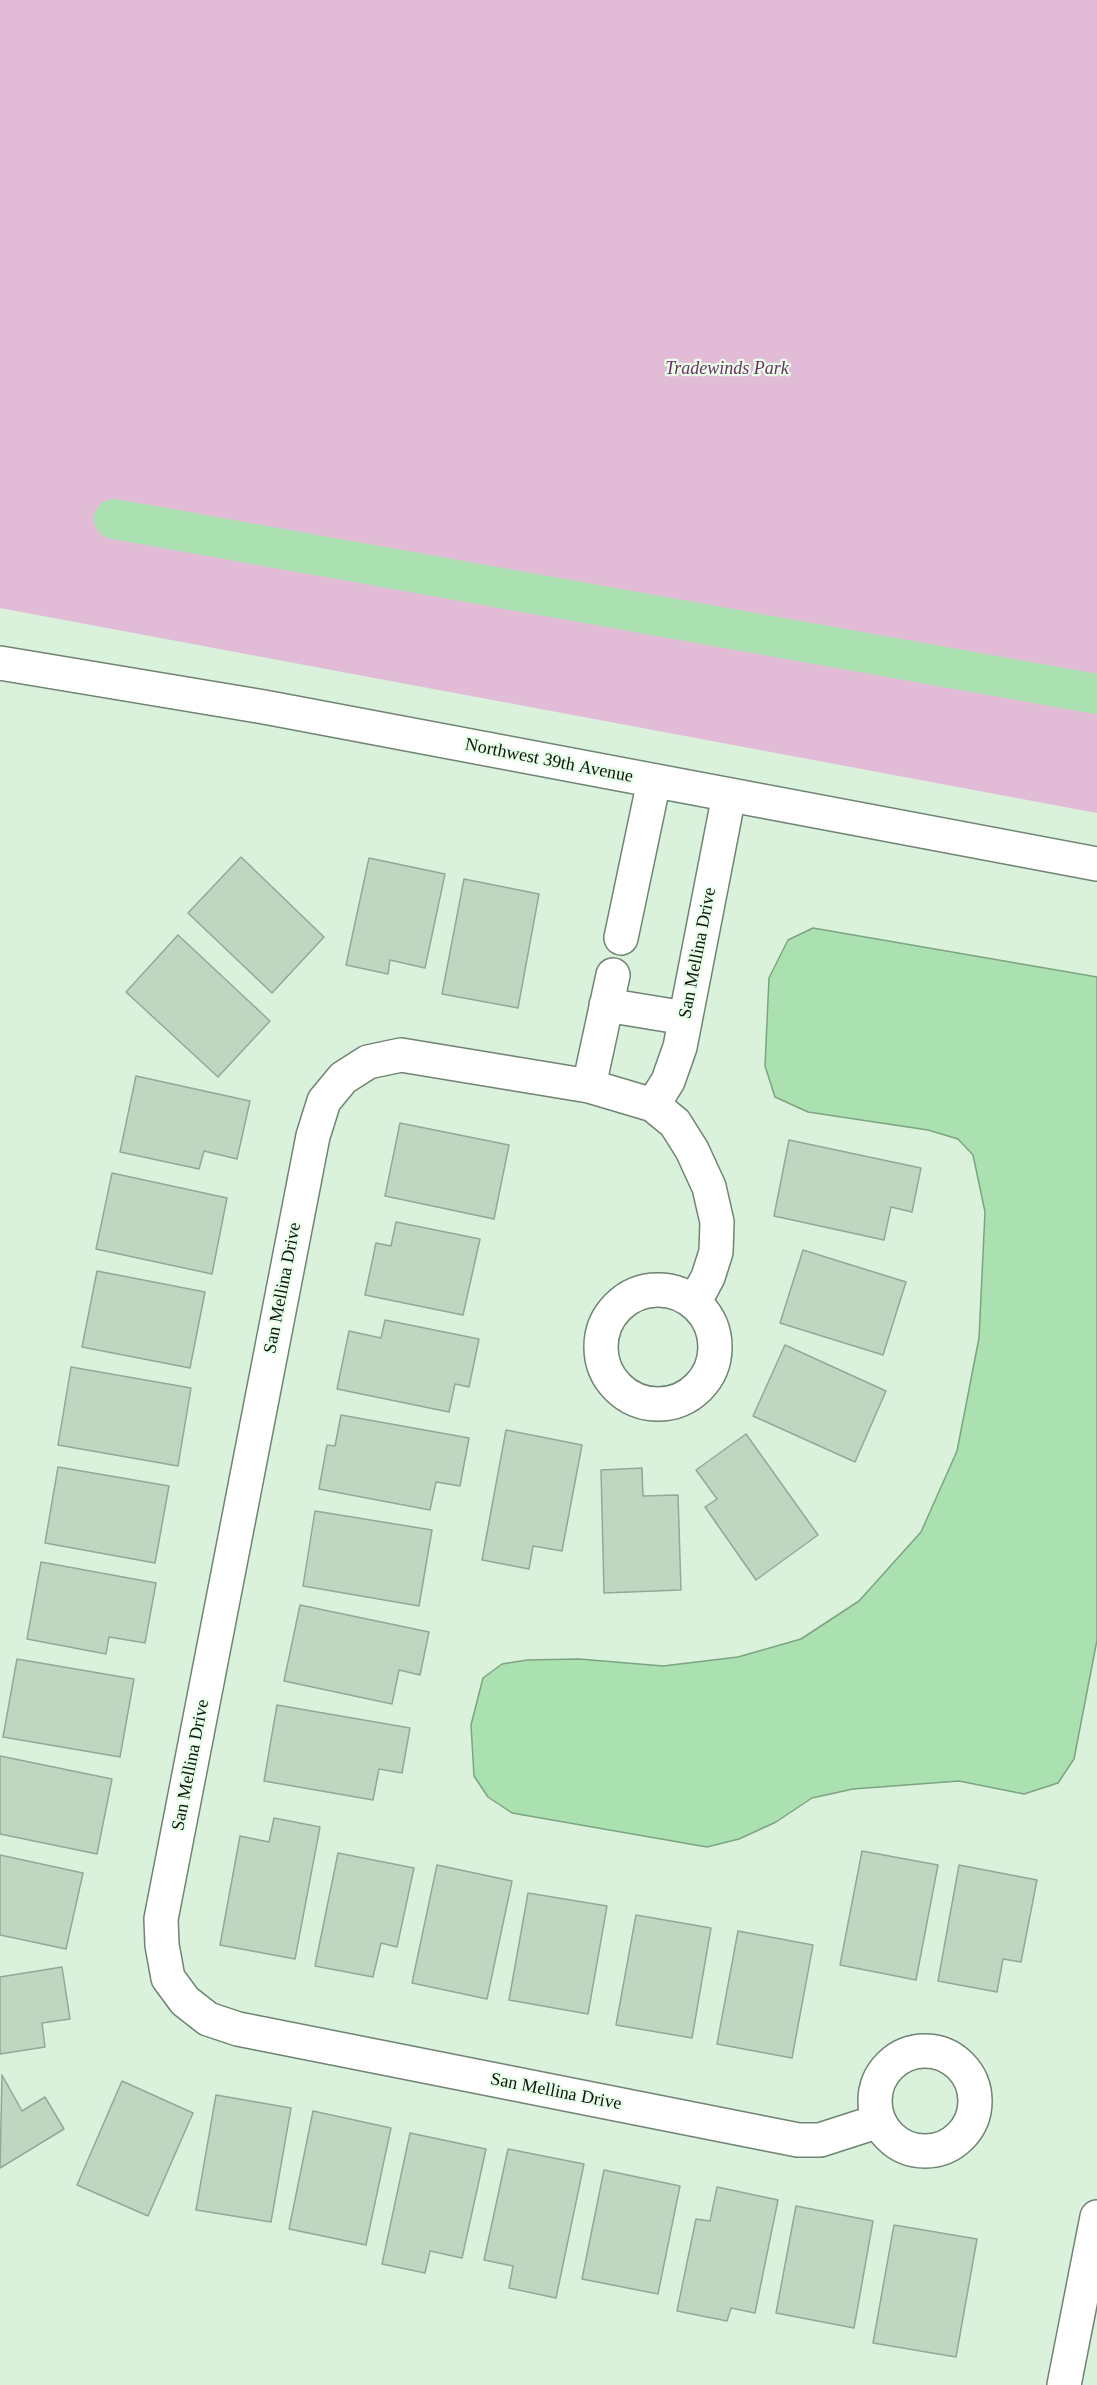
<!DOCTYPE html>
<html>
<head>
<meta charset="utf-8">
<style>
	body { margin:0 }
	canvas { display:block; background:#daf1dc }
</style>
</head>
<body>
<canvas width="1097" height="2385"></canvas>
<script>
const context = document.querySelector('canvas').getContext('2d');
context.lineJoin = 'round';
function paint(path, color) {
  context.fillStyle = color;
  context.fill(path, 'evenodd');
}
function poly(rows) {
  const path = new Path2D();
  for (const r of rows) {
    if (r.length === 3) {
      path.moveTo(r[0] + r[2], r[1]);
      path.arc(r[0], r[1], r[2], 0, 2 * Math.PI);
      continue;
    }
    path.moveTo(r[0], r[1]);
    for (let i = 2; i < r.length; i += 2) path.lineTo(r[i], r[i + 1]);
  }
  return path;
}
function strokePath(path, color, width, dash) {
  context.strokeStyle = color;
  context.lineWidth = width;
  context.lineCap = dash ? 'butt' : 'round';
  context.setLineDash(dash || []);
  context.stroke(path);
}
function drawText(font, color, halo, rows, align = 'center') {
  context.font = font + ' Georgia,serif';
  context.lineWidth = 4.5;
  context.setLineDash([]);
  context.textBaseline = 'middle';
  context.strokeStyle = halo;
  context.fillStyle = color;
  for (const [text, x, y, turn = 0] of rows) {
    context.save();
    context.translate(x, y);
    context.rotate((+turn || 0) * Math.PI / 180);
    context.textAlign = isNaN(turn) ? turn : align;
    if (halo) context.strokeText(text, 0, 0);
    context.fillText(text, 0, 0);
    context.restore();
  }
}
const green = poly([
	[0,0,1097,0,1097,813,0,608]
]);
const water = poly([
	[813,928,1097,977,1097,1640,1074,1759,1058,1783,1024,1794,959,1781,853,1789,812,1798,776,1822,739,1839,707,1847,512,1813,488,1797,474,1776,471,1725,483,1678,502,1664,527,1660,579,1659,663,1666,738,1657,801,1639,859,1601,921,1532,957,1451,979,1338,985,1212,973,1155,958,1139,928,1130,808,1112,775,1097,765,1066,769,978,788,940,813,928]
]);
const canal = poly([
	[114,519,1097,694]
]);
const building = poly([
	[241,857,324,937,272,993,188,913,241,857],
	[369,858,445,874,425,968,390,960,388,974,346,965,369,858],
	[464,879,539,894,518,1008,442,994,464,879],
	[178,935,270,1021,218,1077,126,992,178,935],
	[136,1076,250,1101,237,1159,204,1151,199,1169,120,1152,136,1076],
	[400,1123,509,1145,494,1219,385,1196,400,1123],
	[789,1140,921,1168,912,1212,891,1207,884,1240,774,1216,789,1140],
	[112,1173,227,1198,212,1274,96,1249,112,1173],
	[396,1222,480,1239,463,1315,365,1295,376,1243,391,1246,396,1222],
	[803,1250,906,1282,883,1355,780,1323,803,1250],
	[97,1271,205,1292,190,1368,82,1347,97,1271],
	[385,1320,479,1339,469,1387,455,1384,449,1412,337,1389,349,1331,381,1338,385,1320],
	[785,1345,886,1391,855,1462,753,1416,785,1345],
	[71,1367,191,1388,178,1466,58,1445,71,1367],
	[341,1415,469,1438,460,1486,436,1482,430,1510,319,1489,327,1445,335,1446,341,1415],
	[506,1430,582,1445,562,1551,533,1546,529,1569,482,1560,506,1430],
	[746,1434,818,1535,756,1580,705,1507,717,1499,696,1470,746,1434],
	[58,1467,169,1486,155,1563,45,1543,58,1467],
	[642,1468,643,1496,678,1495,681,1590,604,1593,601,1470,642,1468],
	[315,1511,432,1530,419,1606,303,1586,315,1511],
	[41,1562,156,1583,145,1643,109,1637,106,1654,27,1639,41,1562],
	[300,1605,429,1632,420,1675,399,1670,392,1704,284,1681,300,1605],
	[17,1659,134,1679,120,1757,3,1737,17,1659],
	[277,1705,410,1728,402,1773,379,1769,373,1800,264,1781,277,1705],
	[0,1756,112,1779,97,1854,0,1834,0,1756],
	[274,1818,320,1827,295,1959,220,1945,240,1836,269,1842,274,1818],
	[862,1851,938,1865,916,1980,840,1965,862,1851],
	[338,1853,414,1868,397,1947,381,1943,373,1977,315,1966,338,1853],
	[0,1855,83,1873,66,1949,0,1935,0,1855],
	[437,1865,512,1881,487,1999,412,1983,437,1865],
	[959,1865,1037,1880,1021,1962,1003,1959,997,1992,938,1981,959,1865],
	[528,1893,607,1906,588,2014,509,2000,528,1893],
	[636,1915,711,1928,692,2038,616,2025,636,1915],
	[738,1931,813,1945,792,2058,717,2044,738,1931],
	[62,1967,70,2019,42,2023,45,2047,0,2054,0,1977,62,1967],
	[2,2075,22,2111,45,2097,64,2129,0,2168,2,2075],
	[122,2081,193,2113,148,2216,77,2185,122,2081],
	[216,2095,291,2108,271,2222,196,2210,216,2095],
	[313,2111,391,2128,366,2245,289,2229,313,2111],
	[410,2133,486,2149,462,2258,430,2251,425,2273,382,2264,410,2133],
	[508,2149,584,2164,556,2298,509,2288,513,2266,484,2260,508,2149],
	[604,2170,680,2186,658,2294,582,2279,604,2170],
	[717,2187,778,2200,755,2313,731,2308,727,2321,677,2311,696,2219,710,2221,717,2187],
	[796,2206,873,2221,854,2328,776,2313,796,2206],
	[894,2225,977,2239,956,2357,873,2343,894,2225]
]);
const minor = poly([
	[621,938,654,781],
	[606,1005,685,1018],
	[589,1086,613,975],
	[653,1105,668,1081,680,1047,729,795],
	[658,1347,57],
	[694,1303,708,1277,716,1252,717,1222,709,1187,692,1150,675,1123,653,1105,589,1086,401,1055,368,1062,343,1078,324,1101,313,1136,161,1919,162,1945,168,1978,185,2001,208,2019,238,2029,798,2140,820,2140,879,2121],
	[925,2101,50],
	[1064,2385,1097,2217]
]);
const tertiary = poly([
	[0,663,264,707,1097,864]
]);
const parkNames = [
	["Tradewinds Park",727,369]
];
const streetNames = [
	["Northwest 39th Avenue",549,761,11],
	["San Mellina Drive",698,953,-79],
	["San Mellina Drive",283,1288,-79],
	["San Mellina Drive",191,1765,-79],
	["San Mellina Drive",556,2092,11]
];
paint(green, '#e2bbd7');
paint(water, '#abe1b0');
strokePath(water, '#7ca480', 1.5);
strokePath(canal, '#abe1b0', 40);
paint(building, '#bfd6c1');
strokePath(building, '#93a995', 1.5);
strokePath(minor, '#6f8471', 36);
strokePath(tertiary, '#6f8471', 36);
strokePath(minor, '#fff', 33);
strokePath(tertiary, '#fff', 33);
drawText('italic 18px', '#712d63', '#e7ffe9', parkNames);
drawText('18px', '#0e160f', '#e7ffe9', streetNames);
</script>
</body>
</html>
